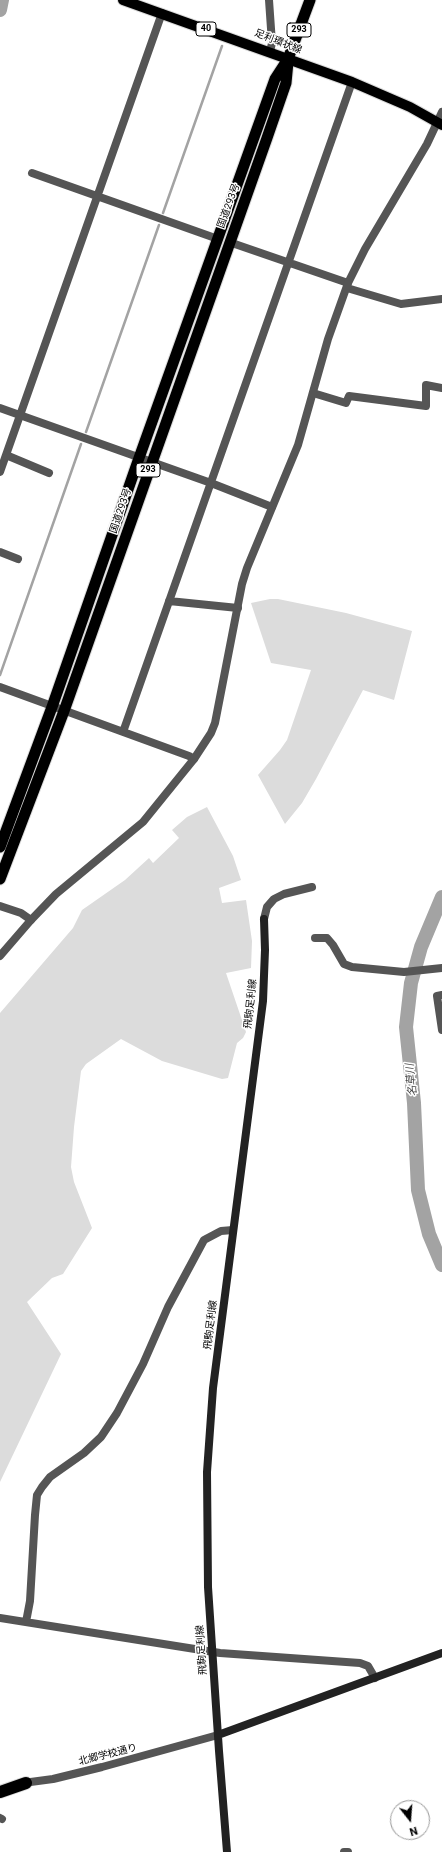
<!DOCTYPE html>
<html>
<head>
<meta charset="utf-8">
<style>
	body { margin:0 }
	#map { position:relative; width:442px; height:1852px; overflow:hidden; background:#fff; font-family:Roboto,sans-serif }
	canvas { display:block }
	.north { position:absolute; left:390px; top:1800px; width:40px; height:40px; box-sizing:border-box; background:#fff; border:1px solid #999; border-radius:50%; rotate:163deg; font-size:11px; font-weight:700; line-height:16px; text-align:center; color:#000 }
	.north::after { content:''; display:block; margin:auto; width:14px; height:18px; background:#000; clip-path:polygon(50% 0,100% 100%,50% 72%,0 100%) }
</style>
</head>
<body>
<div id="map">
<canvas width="442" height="1852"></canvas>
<div class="north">N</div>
</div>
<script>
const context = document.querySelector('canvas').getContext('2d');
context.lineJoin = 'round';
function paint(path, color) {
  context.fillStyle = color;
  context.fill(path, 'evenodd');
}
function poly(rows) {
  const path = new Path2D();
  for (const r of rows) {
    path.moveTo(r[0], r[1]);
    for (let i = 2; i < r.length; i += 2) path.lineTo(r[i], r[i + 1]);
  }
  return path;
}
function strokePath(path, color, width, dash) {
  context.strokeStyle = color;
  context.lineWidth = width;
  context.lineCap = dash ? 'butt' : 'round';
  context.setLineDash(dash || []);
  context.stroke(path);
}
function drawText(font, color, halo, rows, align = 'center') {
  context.font = font + ' Roboto,"Noto Sans JP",sans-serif';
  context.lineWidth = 3;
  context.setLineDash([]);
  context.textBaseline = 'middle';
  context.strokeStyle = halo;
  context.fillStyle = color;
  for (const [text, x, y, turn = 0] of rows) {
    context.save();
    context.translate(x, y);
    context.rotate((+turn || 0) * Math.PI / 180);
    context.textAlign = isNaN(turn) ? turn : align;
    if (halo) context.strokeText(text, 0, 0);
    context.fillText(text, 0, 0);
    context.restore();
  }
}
const green = poly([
	[270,599,278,599,346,613,412,631,394,700,363,690,316,779,302,803,285,824,258,775,280,750,287,740,311,670,271,663,251,603],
	[207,807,233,856,241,880,219,888,222,903,246,900,252,941,251,968,226,973,246,1032,243,1038,237,1043,228,1078,222,1079,162,1061,121,1039,86,1064,81,1071,74,1127,71,1167,74,1182,92,1228,63,1274,52,1278,27,1302,61,1354,0,1482,0,1013,73,928,82,910,125,880,149,858,153,863,179,838,172,830,187,817]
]);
const stream = poly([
	[163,213,222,46],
	[86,432,159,225],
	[0,675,81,444]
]);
const river = poly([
	[0,10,2,0],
	[442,897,421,947,411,983,406,1027,414,1103,418,1190,429,1234,442,1265]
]);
const minor = poly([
	[269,0,272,43,270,52],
	[32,173,218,239],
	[229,242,348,283],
	[347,288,401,304,442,299],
	[313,393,346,403,349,396,426,406,426,385,442,388],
	[0,408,211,483,272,507],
	[6,455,49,473],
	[0,472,162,13],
	[0,552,18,559],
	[169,601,238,608],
	[0,687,189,756,194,759],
	[123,732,352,82],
	[0,906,21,913,31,920],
	[315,938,327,938,333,945,344,964,352,967,404,972,442,968],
	[442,995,437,996,442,1030],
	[0,1618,220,1653,360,1663,368,1666,375,1678],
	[26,1622,30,1601,35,1515,37,1495,42,1487,50,1477,84,1453,101,1437,117,1413,143,1364,168,1307,204,1240,221,1231,233,1230],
	[0,1818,2,1819],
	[344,1852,348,1852]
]);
const tertiary = poly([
	[264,919,267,907,274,899,284,894,312,887],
	[0,956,31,920,56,894,143,822,194,759,211,733,215,723,242,584,247,568,298,445,328,339,348,283,365,249,427,144,442,112],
	[23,1783,53,1779,102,1767,218,1735]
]);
const secondary = poly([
	[218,1735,442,1653],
	[227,1852,219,1751,208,1587,207,1472,213,1388,263,1001,265,950,264,919]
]);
const primary = poly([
	[123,0,352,82,410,107,442,125]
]);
const trunk = poly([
	[0,847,52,707,139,458,275,79,288,59,310,0],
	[0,879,64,711,267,138,286,83,288,62]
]);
const motorway = poly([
	[0,1792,26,1783]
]);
const shields = [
	[206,29,20],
	[299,30,24],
	[148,470,24]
];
const shieldNames = [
	["40",206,29],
	["293",299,30],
	["293",148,470]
];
const streetNames = [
	["足利環状線",278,42,21],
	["国道293号",229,206,-70],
	["国道293号",121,511,-71],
	["飛駒足利線",251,1004,-84],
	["飛駒足利線",211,1325,-83],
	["飛駒足利線",202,1650,-94],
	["北郷学校通り",108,1755,-14]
];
const waterNames = [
	["名草川",412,1080,-96]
];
paint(green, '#dcdcdc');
strokePath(stream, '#a3a3a3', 2.5);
strokePath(river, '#a3a3a3', 14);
strokePath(primary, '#dbdbdb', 12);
strokePath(trunk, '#dbdbdb', 13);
strokePath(motorway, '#dbdbdb', 14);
strokePath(minor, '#555', 8);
strokePath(tertiary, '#555', 8);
strokePath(secondary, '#222', 8);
strokePath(primary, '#000', 10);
strokePath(trunk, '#000', 11);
strokePath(motorway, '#000', 12);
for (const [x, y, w] of shields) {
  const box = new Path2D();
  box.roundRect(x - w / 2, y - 7, w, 14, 3);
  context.fillStyle = '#fff';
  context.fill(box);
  strokePath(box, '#000', 1);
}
drawText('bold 9px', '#000', null, shieldNames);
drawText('10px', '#000', '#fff', streetNames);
drawText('italic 11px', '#444', '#fff', waterNames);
</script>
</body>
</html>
